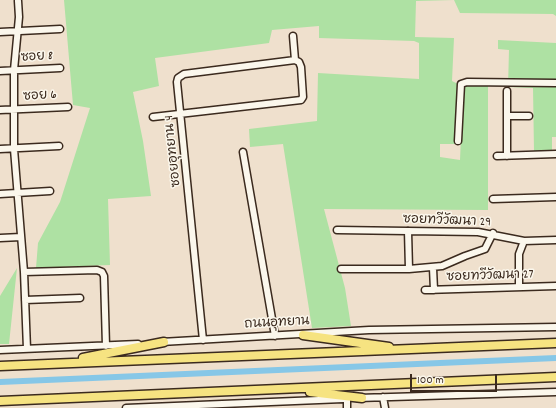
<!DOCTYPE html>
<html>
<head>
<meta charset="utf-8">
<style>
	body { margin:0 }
	#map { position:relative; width:556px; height:408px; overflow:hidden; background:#efe0cd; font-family:Dekko,sans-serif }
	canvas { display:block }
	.scale { position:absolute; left:410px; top:374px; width:87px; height:18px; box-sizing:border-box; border:2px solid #3b2a1e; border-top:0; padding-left:5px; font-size:12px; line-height:14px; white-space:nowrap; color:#3b2a1e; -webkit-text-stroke:3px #fbf7ec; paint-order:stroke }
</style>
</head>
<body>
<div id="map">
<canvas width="556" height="408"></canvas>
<div class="scale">100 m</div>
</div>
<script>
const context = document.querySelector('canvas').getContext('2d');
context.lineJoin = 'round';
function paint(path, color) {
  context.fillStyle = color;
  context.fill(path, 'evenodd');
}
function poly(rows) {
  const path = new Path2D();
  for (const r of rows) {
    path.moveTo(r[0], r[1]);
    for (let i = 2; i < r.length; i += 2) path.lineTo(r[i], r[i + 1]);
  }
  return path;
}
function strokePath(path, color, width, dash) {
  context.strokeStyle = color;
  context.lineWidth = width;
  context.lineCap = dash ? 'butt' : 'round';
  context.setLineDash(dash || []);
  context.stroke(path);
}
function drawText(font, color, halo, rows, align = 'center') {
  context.font = font + ' Dekko,"Playpen Sans Thai",sans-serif';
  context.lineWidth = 3;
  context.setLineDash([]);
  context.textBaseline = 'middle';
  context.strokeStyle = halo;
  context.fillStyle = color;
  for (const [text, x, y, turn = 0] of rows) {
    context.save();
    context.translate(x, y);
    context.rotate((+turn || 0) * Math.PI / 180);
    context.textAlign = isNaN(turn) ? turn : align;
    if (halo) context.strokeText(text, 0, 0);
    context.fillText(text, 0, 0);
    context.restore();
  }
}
const green = poly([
	[64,0,556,0,556,16,553,14,460,13,454,0,416,1,415,37,454,38,452,81,458,84,456,144,440,144,440,157,460,160,463,90,465,86,488,86,488,210,324,209,345,288,351,326,312,328,283,144,250,147,249,129,317,121,318,73,419,79,419,43,414,41,319,38,319,26,272,30,269,43,155,58,159,86,133,92,143,141,151,196,108,199,110,265,36,268,38,243,60,202,90,108,73,105],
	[498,40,556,43,556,137,552,137,552,151,534,151,533,88,508,87,509,50,498,49],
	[17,268,9,344,0,344,0,296]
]);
const canal = poly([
	[0,382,556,358]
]);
const minor = poly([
	[18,1,19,17,14,70,14,149,24,272,27,349],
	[0,32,60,29],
	[293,36,295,60],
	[0,71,60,68],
	[507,91,507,156],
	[0,110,68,107],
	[507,116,529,116],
	[153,117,301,100,303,97,301,67,299,62,295,60],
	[458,141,461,84,467,82,556,83],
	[0,149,59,146],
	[243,152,275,336],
	[497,156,556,154],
	[0,194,50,191],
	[493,199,556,197],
	[337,230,478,232,524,241,556,240],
	[408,231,409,269],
	[0,238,21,237],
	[433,268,434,290],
	[341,269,409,269,442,266,465,256,485,249,493,233],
	[24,272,97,270,102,272,104,276,106,346],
	[519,287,519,254,524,241],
	[425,290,556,286],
	[25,300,80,298],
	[203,340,177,82,178,78,184,74,295,60],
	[161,342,369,330,556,327],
	[0,350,138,344],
	[383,397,385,408],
	[358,398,556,392],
	[126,408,343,399],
	[347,408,347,398]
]);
const major = poly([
	[303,335,389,347],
	[83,358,164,342],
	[0,366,556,343],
	[310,392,362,398],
	[0,401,556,377]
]);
const streetNames = [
	["ซอย 8",37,58,-3],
	["ซอย 6",40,97,-3],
	["ซอยอุทยาน 4",174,151,-96],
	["ซอยทวีวัฒนา 29",447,222,2],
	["ซอยทวีวัฒนา 27",490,277,-2],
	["ถนนอุทยาน",277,324,-3]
];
paint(green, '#aee1a3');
strokePath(canal, '#86c7e7', 6);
strokePath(minor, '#3b2a1e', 9);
strokePath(major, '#3b2a1e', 11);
strokePath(minor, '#fbf7ec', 6);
strokePath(major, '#f6e381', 8);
drawText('13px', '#3b2a1e', '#fbf7ec', streetNames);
</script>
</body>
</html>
